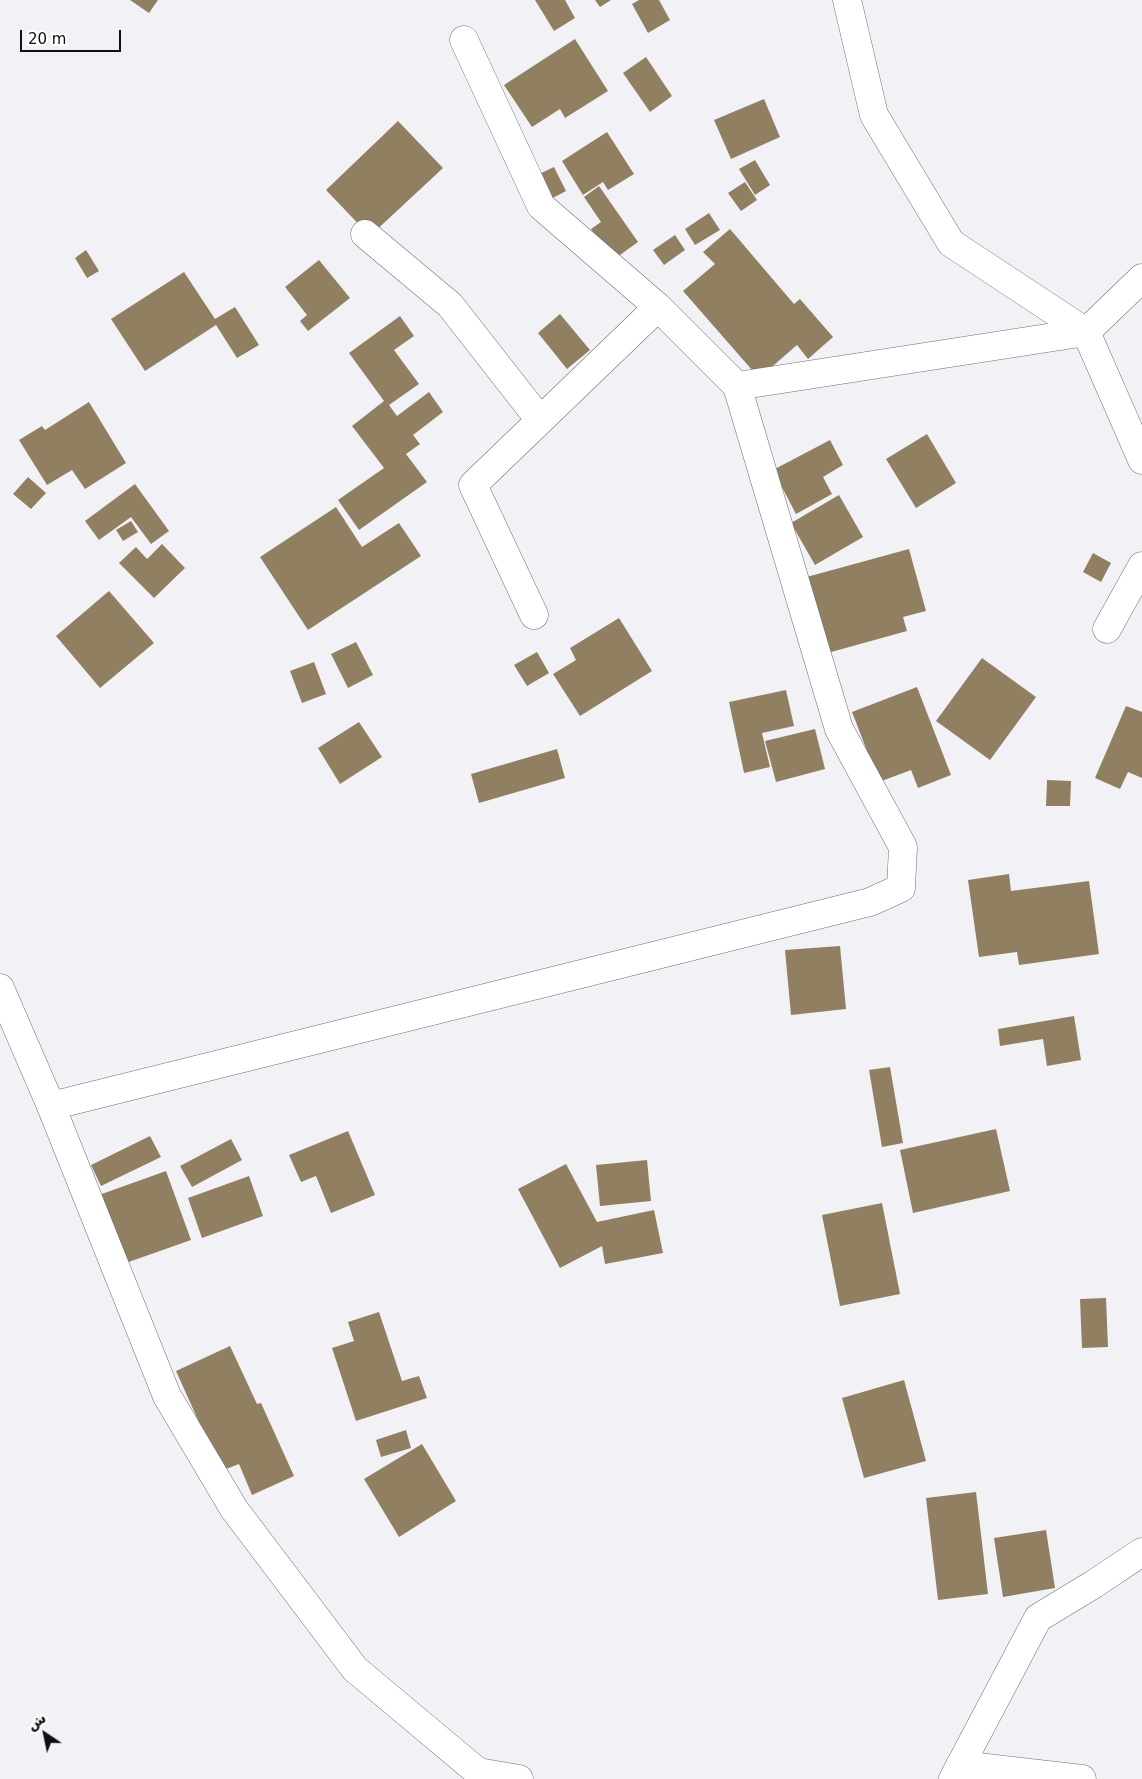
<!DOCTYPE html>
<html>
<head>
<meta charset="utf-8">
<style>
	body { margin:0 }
	#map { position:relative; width:1142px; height:1779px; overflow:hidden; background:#f2f2f6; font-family:"DejaVu Sans",Vazirmatn,sans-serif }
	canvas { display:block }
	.north { position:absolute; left:20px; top:1709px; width:50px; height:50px; -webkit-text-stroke:4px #fff; paint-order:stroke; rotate:326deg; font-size:14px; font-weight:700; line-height:20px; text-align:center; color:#0f0f10 }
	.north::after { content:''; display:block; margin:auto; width:18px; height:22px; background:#0f0f10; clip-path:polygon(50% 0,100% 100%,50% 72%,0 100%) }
	.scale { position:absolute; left:20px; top:30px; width:101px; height:22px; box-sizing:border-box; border:2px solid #0f0f10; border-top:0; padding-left:6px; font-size:15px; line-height:18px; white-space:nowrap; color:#0f0f10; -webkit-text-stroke:4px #fff; paint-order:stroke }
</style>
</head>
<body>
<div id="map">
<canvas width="1142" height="1779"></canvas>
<div class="north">ش</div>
<div class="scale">20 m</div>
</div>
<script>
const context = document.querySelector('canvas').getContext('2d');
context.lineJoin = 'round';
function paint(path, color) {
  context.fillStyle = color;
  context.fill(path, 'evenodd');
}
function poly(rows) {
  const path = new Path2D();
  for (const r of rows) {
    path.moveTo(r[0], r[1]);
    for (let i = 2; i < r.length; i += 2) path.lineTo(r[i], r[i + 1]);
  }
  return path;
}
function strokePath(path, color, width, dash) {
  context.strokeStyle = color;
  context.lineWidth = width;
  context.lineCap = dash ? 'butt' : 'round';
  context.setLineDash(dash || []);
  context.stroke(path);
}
const building = poly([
	[130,0,158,0,149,13],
	[535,0,565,0,575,18,554,31],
	[595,0,611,0,600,7],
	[639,0,659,0,670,20,648,33,632,4],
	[575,39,608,91,565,118,560,109,532,127,504,85],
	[646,57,672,96,650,112,623,73],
	[764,99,780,137,731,159,714,120],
	[398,121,443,168,370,236,326,190],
	[607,132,634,174,608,190,603,182,583,195,562,161],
	[755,160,770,185,755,195,739,169],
	[554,167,566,191,547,201,535,176],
	[745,182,757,200,741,211,728,193],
	[599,186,638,242,613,260,591,229,601,222,584,197],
	[709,213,720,230,695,245,685,229],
	[730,229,794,304,800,299,833,337,808,359,797,345,759,378,683,291,715,264,703,252],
	[675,235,685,250,664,265,653,250],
	[86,250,99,271,87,278,75,258],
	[319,260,350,298,308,331,300,321,307,315,285,287],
	[184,272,215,319,235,307,259,345,237,358,216,325,145,371,111,319],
	[560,314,590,350,567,369,538,333],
	[400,316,414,336,394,350,419,384,389,405,397,416,429,392,443,412,413,435,420,444,406,454,427,482,359,530,338,500,384,468,352,426,384,401,349,353],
	[89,402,126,463,85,489,72,470,47,485,19,440,42,426,45,430],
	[927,434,956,483,916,508,886,459],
	[830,440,843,465,823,477,832,494,796,514,773,470],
	[28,477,46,493,31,509,13,494],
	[135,484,169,531,151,544,131,517,99,540,85,521],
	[839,495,863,537,815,565,791,523],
	[336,507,362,547,399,523,421,556,308,630,260,557],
	[131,521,138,532,123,541,116,530],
	[162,544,185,568,154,598,119,563,136,547,147,559],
	[909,549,926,611,903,617,907,631,824,654,803,578],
	[1093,553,1111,563,1101,582,1083,572],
	[109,591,154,643,100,688,56,636],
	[619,618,652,671,580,716,553,674,576,660,570,648],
	[356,642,373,675,348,688,331,654],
	[537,652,549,673,527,686,514,665],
	[982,658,1036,697,990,760,936,721],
	[314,662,326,694,302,703,290,671],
	[917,687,951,775,918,788,911,770,879,782,852,712],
	[786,690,794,726,762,733,770,767,744,773,729,702],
	[1126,706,1142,712,1142,778,1128,772,1120,789,1095,778],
	[359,722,382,757,340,784,318,748],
	[815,729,825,769,776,782,765,741],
	[557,749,565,778,479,803,471,774],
	[1047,780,1071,781,1070,806,1046,806],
	[1009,874,1011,891,1089,881,1099,954,1019,965,1017,952,979,957,968,880],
	[840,946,846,1009,791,1015,785,950],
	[1074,1016,1081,1060,1047,1066,1043,1039,1000,1046,998,1029],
	[890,1067,903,1143,882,1147,869,1070],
	[996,1129,1010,1191,913,1213,900,1150],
	[348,1131,375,1195,331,1213,316,1176,301,1182,289,1155],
	[150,1136,161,1157,101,1186,91,1165],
	[231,1139,242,1160,192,1187,180,1166],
	[647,1160,651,1201,600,1206,596,1165],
	[566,1164,597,1222,654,1210,663,1253,605,1264,602,1246,560,1268,518,1189],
	[166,1171,191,1240,123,1264,99,1195],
	[249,1176,263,1216,202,1238,188,1198],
	[882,1203,900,1294,840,1306,822,1215],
	[1106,1298,1108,1347,1082,1348,1080,1299],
	[379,1312,402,1381,419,1376,427,1398,356,1421,332,1348,354,1341,348,1322],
	[230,1346,257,1404,261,1403,294,1476,252,1495,239,1464,221,1471,176,1371],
	[904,1380,926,1461,864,1478,842,1398],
	[406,1430,411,1448,381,1457,376,1440],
	[422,1444,456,1501,399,1537,364,1479],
	[976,1492,988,1594,938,1600,926,1498],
	[1046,1530,1055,1588,1003,1597,994,1538]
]);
const street = poly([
	[847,0,874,115,951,243,1086,332,1142,460],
	[464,40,541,206,658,307],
	[365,234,450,305,540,420],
	[534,615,473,485,658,307,737,386,1086,332,1142,278],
	[1107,629,1142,566],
	[0,988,51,1106,167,1396,234,1509,355,1669,478,1772,519,1779],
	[51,1106,870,902,901,888,903,847,839,729,737,386],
	[960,1765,1082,1779],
	[953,1779,1038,1618,1094,1584,1142,1552]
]);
paint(building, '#917f61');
strokePath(street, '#706f73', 29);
strokePath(street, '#fff', 28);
</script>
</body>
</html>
